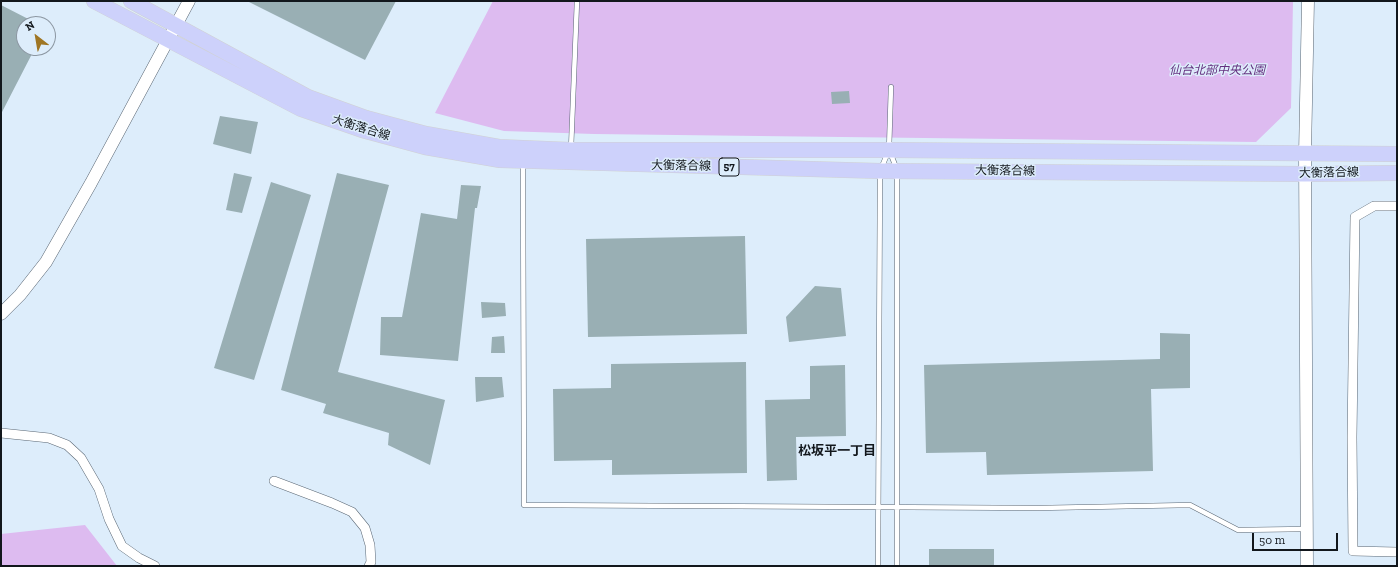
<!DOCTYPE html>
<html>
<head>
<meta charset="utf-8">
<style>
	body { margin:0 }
	#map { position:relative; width:1398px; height:567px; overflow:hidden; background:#ddedfb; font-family:"Zilla Slab",serif }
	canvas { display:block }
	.frame { position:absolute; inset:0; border:2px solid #12171c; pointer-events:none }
	.north { position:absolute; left:16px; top:16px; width:40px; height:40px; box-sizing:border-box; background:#ddedfb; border:1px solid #8c97a2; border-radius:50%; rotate:329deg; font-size:11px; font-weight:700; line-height:16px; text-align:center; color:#12171c }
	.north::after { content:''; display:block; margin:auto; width:14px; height:18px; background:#9f7624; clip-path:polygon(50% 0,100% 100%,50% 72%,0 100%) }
	.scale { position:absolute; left:1252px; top:533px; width:86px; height:18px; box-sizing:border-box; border:2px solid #12171c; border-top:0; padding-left:5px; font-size:12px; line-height:14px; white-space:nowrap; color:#12171c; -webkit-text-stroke:3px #ddedfb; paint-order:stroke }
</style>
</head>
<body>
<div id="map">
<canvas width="1398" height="567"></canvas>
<div class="frame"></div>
<div class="north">N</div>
<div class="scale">50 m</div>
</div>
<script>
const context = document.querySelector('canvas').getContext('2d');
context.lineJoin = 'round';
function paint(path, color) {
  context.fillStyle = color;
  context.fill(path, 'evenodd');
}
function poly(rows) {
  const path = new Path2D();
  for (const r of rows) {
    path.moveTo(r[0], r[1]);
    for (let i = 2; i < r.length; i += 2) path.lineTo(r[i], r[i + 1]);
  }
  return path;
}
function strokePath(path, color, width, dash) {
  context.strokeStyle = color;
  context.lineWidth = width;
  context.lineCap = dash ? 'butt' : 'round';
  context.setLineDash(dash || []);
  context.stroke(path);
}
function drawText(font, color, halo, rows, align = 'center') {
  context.font = font + ' "Zilla Slab","Noto Sans JP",serif';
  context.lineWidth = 3;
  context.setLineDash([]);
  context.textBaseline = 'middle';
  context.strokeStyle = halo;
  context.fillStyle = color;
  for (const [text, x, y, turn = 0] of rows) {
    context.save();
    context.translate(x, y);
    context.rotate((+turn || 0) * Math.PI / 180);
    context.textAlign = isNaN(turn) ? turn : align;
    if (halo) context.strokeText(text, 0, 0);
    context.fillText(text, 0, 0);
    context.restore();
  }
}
const green = poly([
	[493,1,1293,1,1291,108,1256,142,594,134,504,131,435,113],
	[85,525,117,566,1,566,1,534]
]);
const building = poly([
	[247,1,396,1,365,60],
	[1,5,38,24,24,24,24,48,35,48,1,114],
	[849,91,850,103,832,104,831,92],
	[220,116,258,122,251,154,213,144],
	[234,173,252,177,242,213,226,210],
	[337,173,389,185,338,372,445,400,430,465,388,445,389,433,323,413,326,404,281,390],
	[271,182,311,195,254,380,214,368],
	[461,185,481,186,477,208,475,208,458,361,380,355,381,317,402,317,421,213,457,219],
	[745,236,747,334,588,337,586,239],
	[815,286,841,288,846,336,789,342,786,317],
	[481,302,505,303,506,316,482,318],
	[1160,333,1190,334,1190,388,1151,389,1153,471,987,475,986,452,926,453,924,365,1160,359],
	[504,336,505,353,491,353,492,337],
	[746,362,747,473,612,475,612,460,554,461,553,389,611,388,611,364],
	[845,365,846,436,796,437,797,480,767,481,765,400,810,399,810,366],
	[475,377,502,377,504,397,476,402],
	[929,549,994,549,994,566,929,566]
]);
const service = poly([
	[571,149,577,1],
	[890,152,897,170,897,566],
	[523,164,524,505,1039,508,1190,505,1238,530,1306,529],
	[878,566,880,171,889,150,891,87]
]);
const minor = poly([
	[1397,206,1374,206,1355,217,1352,437,1353,551,1397,552],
	[1,433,49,438,67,445,81,458,99,489,109,519,122,546,139,558,155,566],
	[274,481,332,503,352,512,365,528,370,545,371,562,369,566]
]);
const tertiary = poly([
	[1,314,20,295,46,262,91,183,189,1],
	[1307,566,1305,154,1308,1]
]);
const primary = poly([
	[94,1,301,109,362,130,425,147,500,160,880,171,1305,174,1397,173],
	[131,1,308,97,366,118,426,134,499,147,571,150,889,150,1397,154]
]);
const shields = [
	[729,167,20]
];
const shieldNames = [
	["57",729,167]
];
const parkNames = [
	["仙台北部中央公園",1217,71]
];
const streetNames = [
	["大衡落合線",361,128,17],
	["大衡落合線",681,166,1],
	["大衡落合線",1005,171,1],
	["大衡落合線",1329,173,-1]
];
const neighbourhoodNames = [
	["松坂平一丁目",837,451]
];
paint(green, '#ddbbf0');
paint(building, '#99afb4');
strokePath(service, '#5a6774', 5.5);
strokePath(minor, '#5a6774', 10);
strokePath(tertiary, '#5a6774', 13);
strokePath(primary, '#d0d1d2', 16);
strokePath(service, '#fff', 4.5);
strokePath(minor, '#fff', 9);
strokePath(tertiary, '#fff', 12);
strokePath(primary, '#cdd1fb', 15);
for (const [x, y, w] of shields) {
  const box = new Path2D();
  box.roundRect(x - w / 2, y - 9, w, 18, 3);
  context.fillStyle = '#ddedfb';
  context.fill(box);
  strokePath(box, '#12171c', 1);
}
drawText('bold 11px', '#12171c', null, shieldNames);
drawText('italic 12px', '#642f7f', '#ddedfb', parkNames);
drawText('12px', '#12171c', '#ddedfb', streetNames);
drawText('bold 13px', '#12171c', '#ddedfb', neighbourhoodNames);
</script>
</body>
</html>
